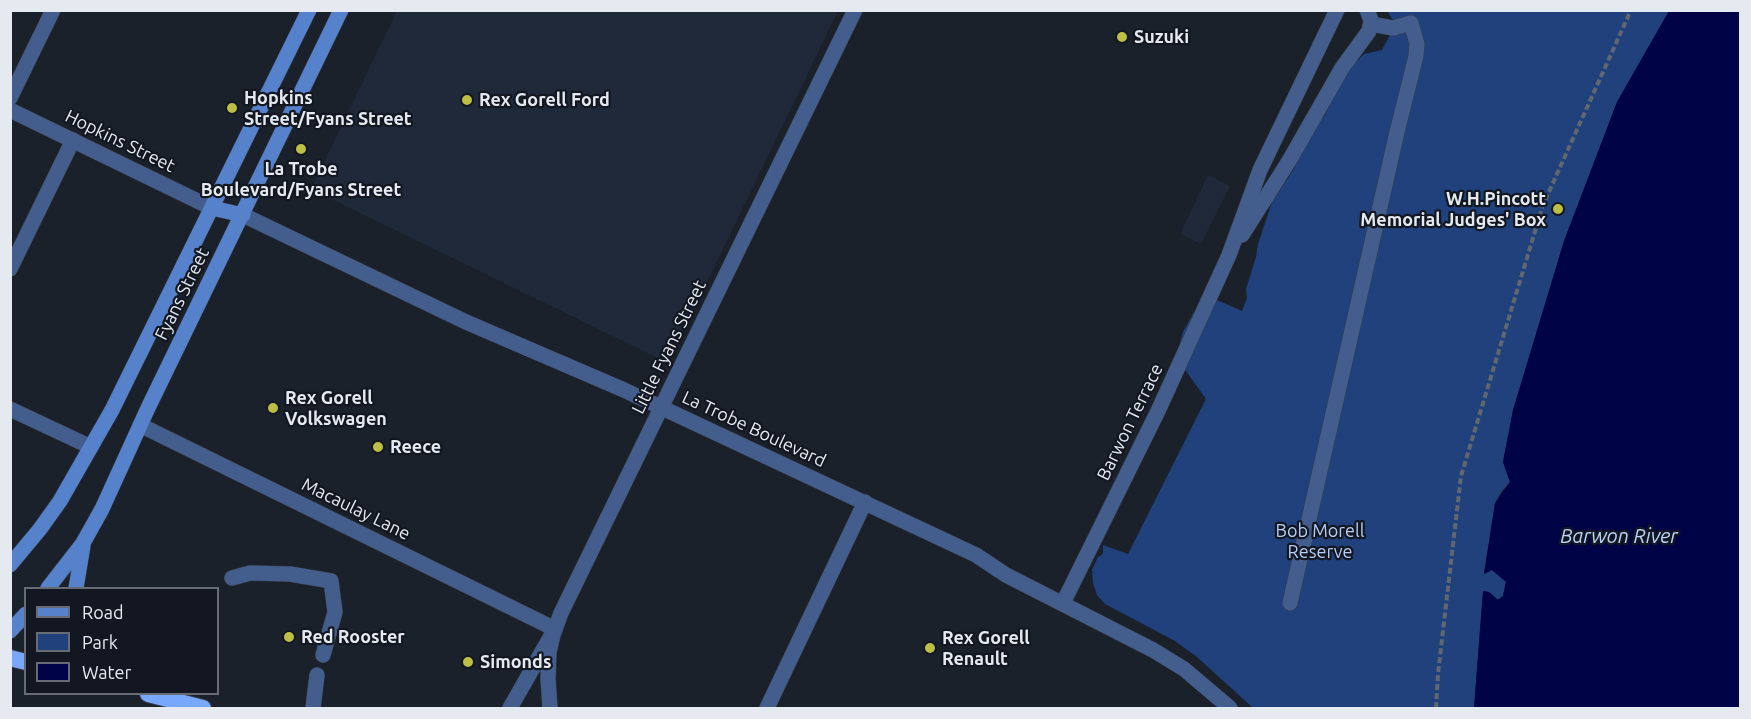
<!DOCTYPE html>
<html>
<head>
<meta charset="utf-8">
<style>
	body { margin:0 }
	#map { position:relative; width:1751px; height:719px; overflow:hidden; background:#1b212b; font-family:Ubuntu,sans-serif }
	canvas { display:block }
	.frame { position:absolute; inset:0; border:12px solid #e5eaf1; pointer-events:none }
	.legend { position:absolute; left:24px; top:587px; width:195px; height:108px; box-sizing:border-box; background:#121721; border:2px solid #666b74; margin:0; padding:8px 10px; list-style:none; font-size:18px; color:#e5eaf1 }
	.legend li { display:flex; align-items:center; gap:12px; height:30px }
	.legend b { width:30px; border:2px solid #666b74 }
</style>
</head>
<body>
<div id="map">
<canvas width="1751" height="719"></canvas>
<div class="frame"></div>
<ul class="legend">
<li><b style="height:8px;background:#5681cb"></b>Road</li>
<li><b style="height:16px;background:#20417c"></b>Park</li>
<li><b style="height:16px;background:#000346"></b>Water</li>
</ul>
</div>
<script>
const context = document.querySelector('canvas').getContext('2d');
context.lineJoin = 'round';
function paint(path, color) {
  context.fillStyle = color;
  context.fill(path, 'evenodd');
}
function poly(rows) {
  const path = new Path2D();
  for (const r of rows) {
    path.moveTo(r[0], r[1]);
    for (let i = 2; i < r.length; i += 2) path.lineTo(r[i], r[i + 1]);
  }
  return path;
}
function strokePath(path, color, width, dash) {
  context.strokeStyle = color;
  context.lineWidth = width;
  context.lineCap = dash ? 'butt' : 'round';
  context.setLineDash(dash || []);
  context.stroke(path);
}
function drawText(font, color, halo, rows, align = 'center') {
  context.font = font + ' Ubuntu,sans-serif';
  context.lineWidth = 4.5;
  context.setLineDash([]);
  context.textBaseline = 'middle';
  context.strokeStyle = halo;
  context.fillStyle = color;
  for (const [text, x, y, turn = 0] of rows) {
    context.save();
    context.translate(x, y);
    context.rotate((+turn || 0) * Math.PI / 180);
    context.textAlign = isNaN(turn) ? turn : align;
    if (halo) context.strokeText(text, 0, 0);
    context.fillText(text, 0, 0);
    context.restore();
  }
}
const built = poly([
	[397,11,838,11,668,363,311,189],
	[1208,175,1230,186,1201,244,1180,234]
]);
const green = poly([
	[1387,11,1669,11,1617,102,1564,241,1513,410,1503,462,1510,482,1502,491,1495,503,1484,573,1492,570,1506,581,1503,596,1497,600,1489,592,1483,591,1474,708,1253,708,1197,657,1175,641,1105,604,1097,595,1093,583,1092,570,1098,557,1103,554,1103,545,1128,554,1206,399,1176,357,1183,332,1194,312,1217,300,1242,311,1247,298,1246,289,1256,257,1258,244,1272,202,1294,169,1311,132,1325,115,1338,87,1351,67,1364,54,1382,50,1390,35,1393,20]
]);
const water = poly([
	[1669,11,1740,11,1740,708,1474,708,1483,591,1489,592,1498,600,1503,596,1506,582,1492,570,1484,574,1495,503,1510,482,1503,462,1513,410,1564,241,1617,102]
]);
const path = poly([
	[1436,708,1438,674,1461,476,1543,205,1631,10]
]);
const service = poly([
	[10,98,53,10],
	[10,269,73,140],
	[10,409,91,447],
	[140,425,555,629,510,708],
	[232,578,250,573,290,574,331,581,335,612,323,655],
	[1290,603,1397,132,1416,56,1417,44,1411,23,1393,28,1371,24],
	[313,708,317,675],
	[767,708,865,502]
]);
const minor = poly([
	[10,110,212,208],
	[243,215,466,322,624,390,976,555,1006,575,1153,650,1184,669,1230,708],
	[1242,235,1289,161,1342,68,1369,31,1371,20,1367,10],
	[1063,603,1158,411,1229,255,1260,170,1337,10],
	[550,708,548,679,549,652,553,635,561,613,855,10]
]);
const secondary = poly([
	[212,208,243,215],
	[10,565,40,529,60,501,112,410,309,10],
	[48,588,83,543,102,509,148,408,341,10],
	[76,588,83,546],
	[10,631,26,614]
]);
const trunk = poly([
	[10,658,26,662],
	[148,694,203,708]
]);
const markers = [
	[1122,37,6,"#bcbf44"],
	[467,100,6,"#bcbf44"],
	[232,108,6,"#bcbf44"],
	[301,149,6,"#bcbf44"],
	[1558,209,6,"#bcbf44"],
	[273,408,6,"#bcbf44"],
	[378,447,6,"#bcbf44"],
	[289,637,6,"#bcbf44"],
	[930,648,6,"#bcbf44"],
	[468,662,6,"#bcbf44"]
];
const poiNames = [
	["Suzuki",1134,37],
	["Hopkins",244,98],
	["Street/Fyans Street",244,119],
	["Rex Gorell Ford",479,100],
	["La Trobe",301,169,"center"],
	["Boulevard/Fyans Street",301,190,"center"],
	["W.H.Pincott",1546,199,"right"],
	["Memorial Judges' Box",1546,220,"right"],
	["Rex Gorell",285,398],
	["Volkswagen",285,419],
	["Reece",390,447],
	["Red Rooster",301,637],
	["Rex Gorell",942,638],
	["Renault",942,659],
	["Simonds",480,662]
];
const streetNames = [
	["Hopkins Street",120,141,26],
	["Fyans Street",182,294,-64],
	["Little Fyans Street",669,347,-64],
	["Barwon Terrace",1130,422,-64],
	["La Trobe Boulevard",754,429,25],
	["Macaulay Lane",356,509,26]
];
const parkNames = [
	["Bob Morell",1320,531],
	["Reserve",1320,552]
];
const waterNames = [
	["Barwon River",1619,536]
];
paint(built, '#202939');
paint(green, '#20417c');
paint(water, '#000346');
strokePath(service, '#373d47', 16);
strokePath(minor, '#373d47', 16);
strokePath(secondary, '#373d47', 16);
strokePath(trunk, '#373d47', 18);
strokePath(path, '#616770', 4, [6, 3]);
strokePath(service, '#435e8d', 15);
strokePath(minor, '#435e8d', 15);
strokePath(secondary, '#5681cb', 15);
strokePath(trunk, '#78a8fc', 16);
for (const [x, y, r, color] of markers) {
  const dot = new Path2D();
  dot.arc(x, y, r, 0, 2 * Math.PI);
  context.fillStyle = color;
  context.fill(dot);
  strokePath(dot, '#121721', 2);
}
drawText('bold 18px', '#e5eaf1', '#121721', poiNames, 'left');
drawText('18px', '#e5eaf1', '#121721', streetNames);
drawText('18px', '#b6cef5', '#121721', parkNames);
drawText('italic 20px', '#bbd2fa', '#121721', waterNames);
</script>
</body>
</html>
